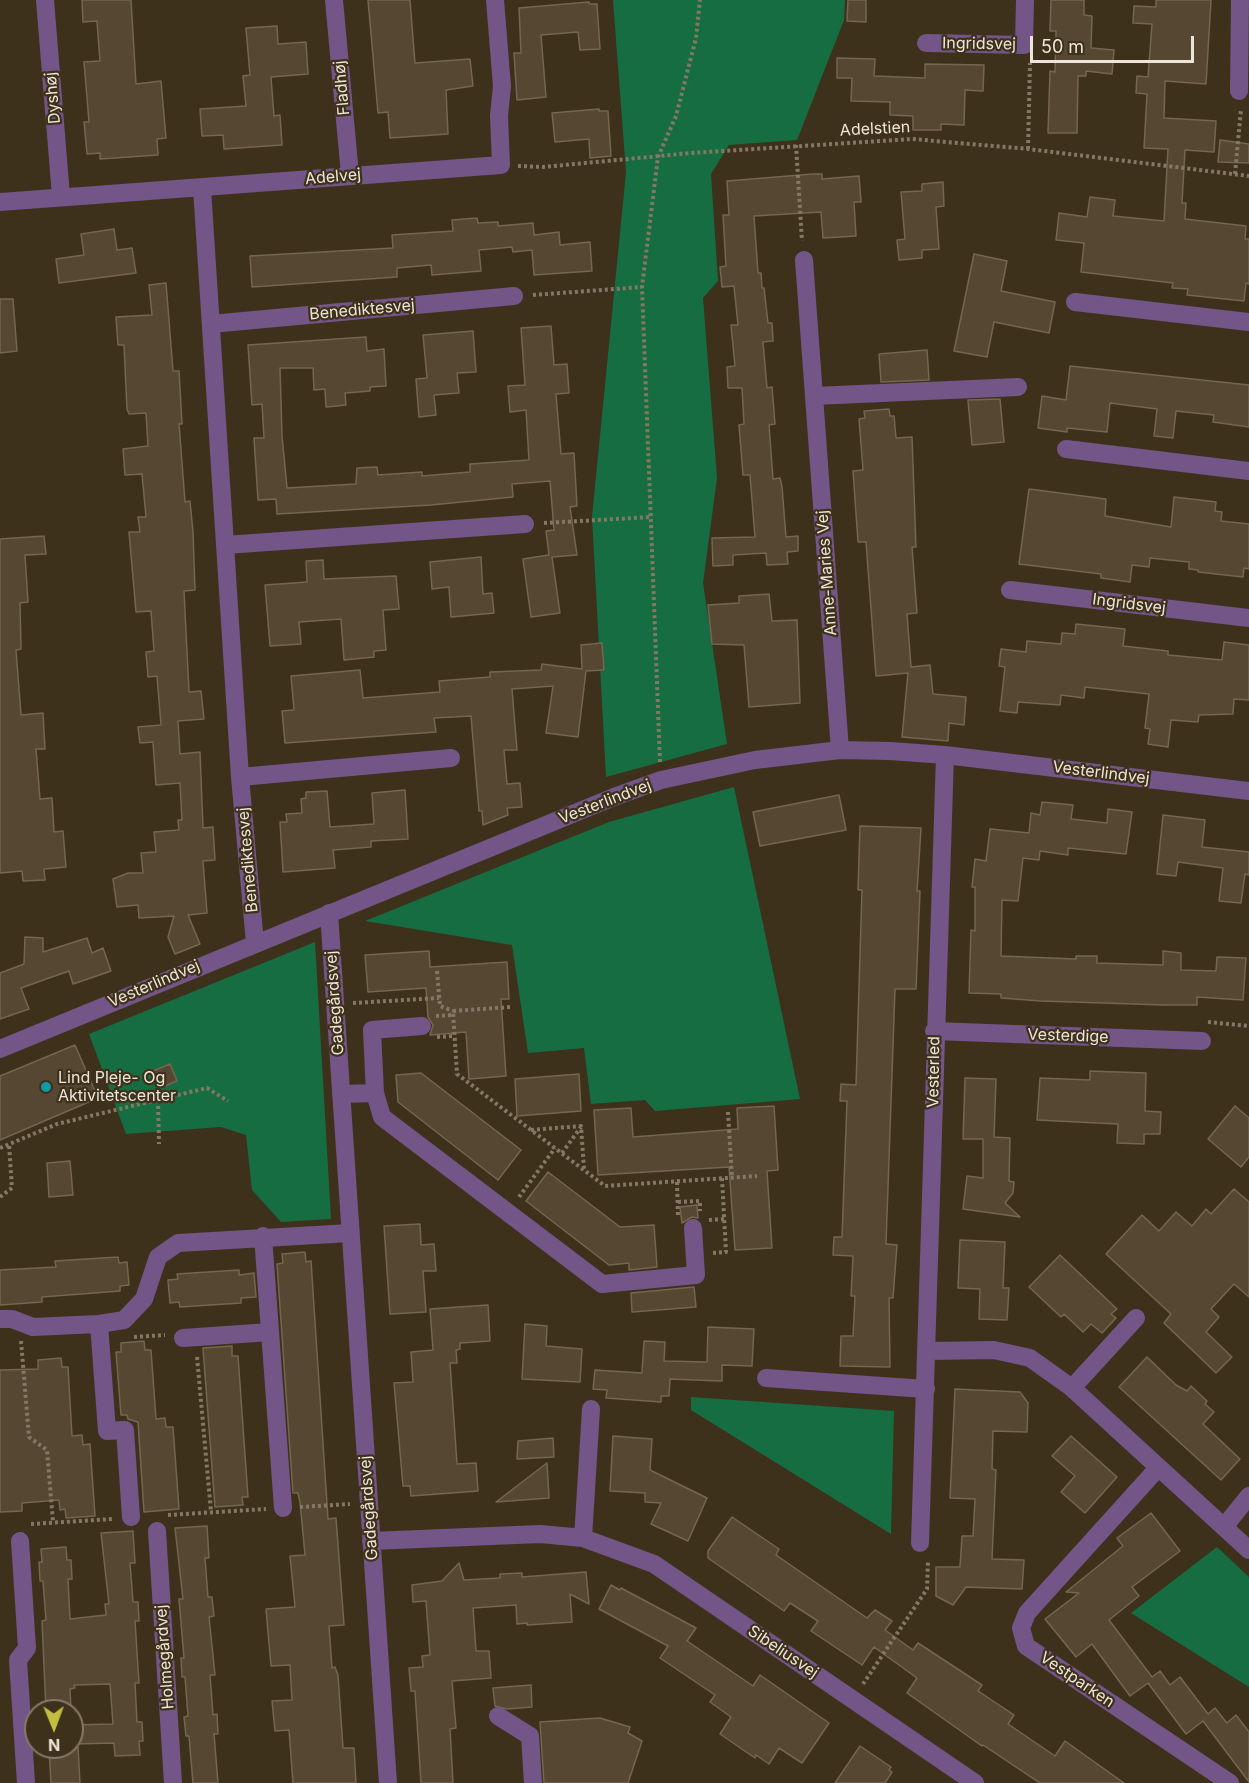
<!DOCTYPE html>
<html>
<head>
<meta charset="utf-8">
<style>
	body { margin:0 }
	#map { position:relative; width:1249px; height:1783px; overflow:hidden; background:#3e311b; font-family:Inter,sans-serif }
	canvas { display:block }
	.north { position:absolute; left:24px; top:1699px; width:60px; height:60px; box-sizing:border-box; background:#3e311b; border:2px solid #847967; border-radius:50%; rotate:179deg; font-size:16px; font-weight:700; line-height:24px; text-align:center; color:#ede5d8 }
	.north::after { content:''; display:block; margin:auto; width:21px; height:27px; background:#c1be40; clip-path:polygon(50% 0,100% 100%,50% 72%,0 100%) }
	.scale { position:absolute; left:1030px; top:36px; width:164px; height:27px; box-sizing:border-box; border:3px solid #ede5d8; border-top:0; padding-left:8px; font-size:18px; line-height:21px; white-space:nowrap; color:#ede5d8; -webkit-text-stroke:4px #3e311b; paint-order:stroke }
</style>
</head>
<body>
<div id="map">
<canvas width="1249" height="1783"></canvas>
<div class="north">N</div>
<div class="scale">50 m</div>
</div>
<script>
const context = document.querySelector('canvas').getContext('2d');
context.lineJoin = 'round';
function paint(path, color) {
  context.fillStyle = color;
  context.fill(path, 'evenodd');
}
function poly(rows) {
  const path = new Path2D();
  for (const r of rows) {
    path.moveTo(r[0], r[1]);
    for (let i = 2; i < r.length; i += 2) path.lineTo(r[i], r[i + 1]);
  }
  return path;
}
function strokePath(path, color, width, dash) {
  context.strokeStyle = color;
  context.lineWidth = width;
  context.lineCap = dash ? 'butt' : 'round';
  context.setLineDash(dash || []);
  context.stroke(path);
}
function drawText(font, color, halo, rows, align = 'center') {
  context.font = font + ' Inter,sans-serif';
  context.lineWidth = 4.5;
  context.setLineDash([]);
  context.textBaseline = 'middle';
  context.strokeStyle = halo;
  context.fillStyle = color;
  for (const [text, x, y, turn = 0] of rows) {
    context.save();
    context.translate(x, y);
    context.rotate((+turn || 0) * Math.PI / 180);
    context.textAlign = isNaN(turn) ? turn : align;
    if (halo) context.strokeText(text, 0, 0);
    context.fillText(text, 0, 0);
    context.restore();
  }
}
const green = poly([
	[613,0,845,0,844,20,797,140,729,145,711,174,718,281,703,298,717,478,703,583,727,744,606,777,592,517,626,172],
	[734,787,800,1099,655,1111,645,1100,591,1104,584,1048,528,1053,512,945,365,921,609,822],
	[315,942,331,1219,281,1222,252,1190,246,1135,221,1127,126,1134,89,1034],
	[691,1397,894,1411,891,1534,691,1410],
	[1217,1547,1249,1577,1249,1687,1131,1613]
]);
const building = poly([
	[82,0,131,0,136,84,161,81,166,138,157,139,158,155,100,159,100,153,87,154,84,122,89,122,84,62,100,61,97,21,83,22,82,0],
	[368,0,410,0,415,63,470,59,473,86,446,90,448,134,390,138,388,112,378,113,368,0],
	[848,0,866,0,866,22,847,21,848,0],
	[1051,0,1084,0,1084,15,1092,16,1091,48,1114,50,1112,74,1086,71,1086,76,1078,76,1077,133,1048,133,1050,71,1055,72,1056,31,1050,31,1051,0],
	[1156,0,1211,0,1206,84,1165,81,1164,118,1216,121,1214,152,1185,150,1182,203,1186,203,1185,219,1246,226,1245,239,1249,239,1249,284,1246,283,1244,301,1187,295,1188,289,1172,288,1173,283,1081,272,1084,243,1056,240,1059,213,1087,217,1090,197,1115,200,1113,216,1164,221,1168,149,1144,148,1147,94,1136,93,1137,76,1148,77,1152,24,1133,23,1134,6,1156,7,1156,0],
	[589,2,589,4,597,4,600,49,580,50,578,32,541,35,546,97,517,100,514,53,521,53,519,8,589,2],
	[277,26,278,44,306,42,308,74,271,77,274,116,280,115,282,145,224,149,223,135,202,136,200,109,246,106,243,76,250,75,246,28,277,26],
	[837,58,875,59,874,76,925,78,925,64,984,65,983,91,965,90,964,125,941,124,941,130,913,130,913,116,890,115,890,102,851,101,852,78,837,78,837,58],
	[599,109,599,111,608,111,611,156,590,158,589,139,555,142,552,113,599,109],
	[1220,140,1249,144,1249,163,1218,162,1220,140],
	[813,174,822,174,822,179,859,176,861,202,854,202,856,236,823,238,821,212,754,216,758,273,761,273,762,288,764,288,768,323,772,323,773,341,763,342,767,388,772,387,775,424,769,425,773,479,780,478,782,487,786,537,798,536,798,551,787,552,788,564,767,565,766,553,733,555,733,565,713,566,712,538,755,537,750,475,743,475,739,425,744,424,742,388,728,388,727,367,735,366,731,325,738,325,734,286,722,287,720,267,726,266,723,215,729,215,727,181,813,174],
	[943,182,944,206,936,207,939,249,922,250,922,258,899,260,897,240,905,239,901,192,922,191,922,184,943,182],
	[477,218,478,223,498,222,498,226,533,223,534,235,559,232,560,245,590,242,592,271,534,275,532,250,513,252,512,247,479,250,481,271,432,275,431,265,397,268,397,277,252,287,250,256,393,248,392,235,453,231,452,220,477,218],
	[114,229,117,250,132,248,136,273,59,283,56,259,84,255,81,234,114,229],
	[974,254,1007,261,1001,291,1055,302,1049,333,994,322,987,357,954,351,974,254],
	[166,283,173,371,179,371,182,424,179,424,185,502,190,501,193,532,195,590,184,591,189,692,201,691,204,719,178,721,180,754,200,752,203,828,213,827,215,860,203,861,207,913,188,915,200,944,175,954,168,937,174,916,139,918,138,905,117,907,113,879,128,873,143,873,141,853,156,852,154,832,179,830,178,820,182,820,180,783,156,785,153,742,140,743,138,727,161,725,157,676,148,677,146,652,154,651,151,611,136,612,129,532,140,532,138,517,146,517,142,474,125,475,123,449,148,446,146,413,129,414,127,409,124,345,118,345,116,317,152,315,149,285,166,283],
	[0,299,13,299,17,351,0,353,0,299],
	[551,326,554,365,567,364,569,393,556,394,561,454,574,453,577,506,570,507,577,555,552,557,560,613,531,617,523,559,549,555,546,531,554,530,550,481,512,484,513,497,431,505,277,514,276,499,258,500,254,438,264,438,262,404,252,405,248,345,366,337,367,351,384,349,386,386,370,387,370,391,345,393,346,405,326,407,325,389,314,390,313,368,280,368,282,436,287,488,356,484,357,468,377,467,378,475,422,472,422,476,470,472,470,464,529,460,526,410,510,412,508,386,525,385,521,328,551,326],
	[473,331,476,372,457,373,459,393,434,395,436,415,419,417,416,379,427,378,423,335,473,331],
	[927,350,929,380,881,382,879,354,927,350],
	[1070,366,1249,385,1249,427,1213,422,1214,415,1176,411,1173,438,1154,436,1157,409,1110,403,1107,432,1067,428,1067,432,1038,428,1042,396,1066,400,1070,366],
	[1000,399,1004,442,972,445,968,400,1000,399],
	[889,409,890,416,894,416,896,438,912,437,916,547,912,547,917,613,907,614,911,667,930,665,933,694,966,697,964,725,949,723,948,741,902,737,908,673,876,676,866,542,858,542,853,471,863,470,859,419,865,418,864,411,889,409],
	[1029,489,1106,499,1105,516,1171,527,1174,497,1216,502,1215,511,1222,512,1221,521,1249,524,1249,569,1244,568,1243,577,1198,572,1198,570,1189,569,1189,562,1150,558,1149,567,1132,565,1130,582,1101,578,1101,574,1019,564,1029,489],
	[44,536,46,554,25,555,28,602,20,603,21,649,16,650,21,715,43,713,45,749,36,749,40,799,52,798,54,832,63,831,66,867,44,869,45,880,23,881,22,871,0,873,0,539,44,536],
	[481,557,483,594,492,593,494,613,451,617,449,587,432,589,430,562,481,557],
	[323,560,324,579,396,576,399,609,383,610,386,650,374,651,374,657,344,660,341,619,299,622,301,644,270,646,265,585,307,582,306,561,323,560],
	[769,594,772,621,797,620,800,703,749,707,744,645,712,644,708,605,739,603,739,596,769,594],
	[1076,624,1125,629,1123,646,1168,651,1168,655,1222,660,1224,642,1249,645,1249,700,1234,699,1233,714,1199,715,1198,722,1171,720,1168,747,1148,744,1150,729,1145,728,1149,694,1085,687,1084,698,1061,695,1060,705,1018,702,1017,713,1000,711,1005,667,999,666,1001,649,1026,652,1027,641,1061,644,1062,633,1075,634,1076,624],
	[602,643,604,670,586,671,578,737,546,733,553,686,512,689,517,750,504,750,507,784,520,783,522,807,507,808,508,815,483,825,482,811,479,811,471,716,434,718,436,732,285,743,282,711,294,710,291,676,360,670,363,698,440,692,439,681,490,677,490,672,541,670,542,664,582,669,581,645,602,643],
	[405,790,408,839,371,841,371,847,333,850,335,868,283,872,280,822,287,822,286,814,302,813,301,799,306,798,306,792,327,791,330,827,374,824,372,793,405,790],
	[839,795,846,830,760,846,753,812,839,795],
	[1042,802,1073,805,1071,819,1107,823,1108,809,1132,812,1126,854,1068,848,1068,855,1040,851,1039,860,1023,858,1018,901,1002,900,1001,956,1076,959,1076,956,1097,956,1097,963,1163,965,1163,951,1181,953,1181,970,1216,971,1217,957,1246,958,1243,1000,1197,997,1197,1005,1165,1005,1041,1001,1001,998,1001,994,969,993,971,930,975,931,975,887,972,887,975,859,986,861,990,829,1029,833,1031,813,1040,815,1042,802],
	[1163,815,1205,820,1202,847,1249,852,1249,875,1245,874,1241,903,1219,901,1223,868,1178,862,1176,876,1157,874,1163,815],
	[860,826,921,828,917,891,920,891,916,989,895,989,886,1244,897,1245,893,1298,889,1298,890,1367,840,1366,841,1336,853,1336,855,1296,851,1296,853,1256,833,1255,834,1237,842,1237,847,1101,840,1101,841,1084,856,1085,862,890,858,890,860,826],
	[25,937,43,938,43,952,87,938,92,953,103,948,111,971,73,984,69,971,21,988,29,1009,0,1019,0,973,24,964,25,937],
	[429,951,430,967,507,962,509,999,501,999,506,1076,469,1079,466,1032,430,1035,433,1025,428,1017,426,988,368,992,365,955,429,951],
	[75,1045,98,1098,0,1140,0,1076,75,1045],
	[170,1064,177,1081,160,1088,153,1071,170,1064],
	[1090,1071,1146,1073,1145,1111,1161,1112,1160,1134,1144,1134,1144,1144,1117,1143,1118,1124,1037,1120,1040,1078,1090,1080,1090,1071],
	[421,1073,521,1150,498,1180,398,1102,396,1075,421,1073],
	[579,1074,581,1111,517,1116,515,1079,579,1074],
	[965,1078,996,1079,994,1137,1010,1138,1009,1181,1014,1182,1013,1193,1005,1203,1020,1217,963,1209,967,1176,983,1178,983,1139,963,1139,965,1078],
	[774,1106,778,1170,767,1171,772,1248,735,1250,729,1167,598,1175,594,1110,631,1108,633,1137,738,1129,737,1108,774,1106],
	[1235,1106,1249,1118,1249,1157,1241,1167,1208,1139,1235,1106],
	[70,1161,73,1195,49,1197,47,1163,70,1161],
	[548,1172,620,1227,654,1225,657,1267,629,1270,629,1263,609,1265,526,1201,548,1172],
	[1234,1189,1249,1202,1249,1297,1234,1284,1211,1309,1219,1317,1206,1332,1232,1357,1216,1373,1164,1323,1171,1314,1106,1254,1142,1215,1159,1231,1176,1212,1192,1226,1206,1209,1211,1214,1234,1189],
	[697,1205,698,1218,692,1217,682,1223,680,1207,697,1205],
	[420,1224,421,1245,434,1244,436,1271,423,1271,426,1312,390,1314,384,1226,420,1224],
	[960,1240,1005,1242,1003,1288,1009,1288,1007,1320,979,1319,980,1289,958,1288,960,1240],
	[305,1252,306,1262,311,1261,328,1519,336,1518,344,1625,329,1626,332,1668,335,1667,338,1675,343,1748,354,1748,356,1783,293,1783,289,1730,275,1731,272,1701,292,1700,290,1665,271,1666,266,1609,295,1607,290,1556,305,1555,300,1502,298,1493,293,1493,277,1264,283,1263,282,1254,305,1252],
	[1060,1255,1117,1309,1111,1314,1116,1318,1102,1333,1091,1324,1083,1332,1064,1314,1061,1317,1029,1287,1060,1255],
	[118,1257,119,1263,127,1262,129,1285,120,1286,120,1291,42,1297,42,1302,0,1305,0,1270,56,1267,55,1261,118,1257],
	[239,1270,239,1275,254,1273,256,1297,241,1298,241,1303,180,1307,179,1302,170,1303,168,1280,178,1279,177,1274,239,1270],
	[694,1287,696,1307,632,1312,631,1293,694,1287],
	[488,1305,490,1341,460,1343,460,1349,456,1350,457,1363,450,1363,457,1464,476,1463,478,1491,411,1496,410,1486,403,1486,394,1383,413,1382,411,1352,433,1350,430,1309,488,1305],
	[525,1324,547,1326,546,1346,582,1349,580,1382,522,1379,525,1324],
	[708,1327,754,1329,752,1366,722,1365,722,1381,670,1379,669,1396,661,1396,661,1402,606,1398,607,1390,593,1389,595,1370,642,1373,644,1341,665,1342,664,1361,707,1362,708,1327],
	[144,1341,145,1350,151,1350,156,1419,165,1418,166,1427,173,1427,179,1509,144,1512,138,1422,128,1419,127,1415,121,1415,116,1352,121,1352,121,1343,144,1341],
	[232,1346,232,1356,238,1356,248,1497,242,1497,243,1505,215,1507,203,1348,232,1346],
	[1147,1357,1176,1385,1187,1391,1191,1386,1207,1401,1205,1404,1214,1412,1203,1424,1240,1459,1221,1480,1119,1387,1147,1357],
	[61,1358,62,1367,68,1367,72,1436,82,1435,83,1445,90,1444,95,1516,66,1518,65,1509,60,1510,59,1500,22,1503,22,1511,0,1512,0,1370,38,1369,38,1360,61,1358],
	[955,1389,1020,1392,1028,1403,1027,1432,993,1431,992,1469,996,1470,992,1559,1024,1560,1022,1589,966,1587,953,1605,936,1596,936,1567,960,1567,962,1536,973,1536,975,1499,950,1498,955,1389],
	[613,1436,652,1439,650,1470,707,1498,688,1541,651,1524,661,1503,645,1502,645,1493,610,1491,613,1436],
	[1071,1436,1117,1477,1085,1513,1061,1492,1075,1476,1052,1456,1071,1436],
	[553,1438,554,1457,517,1459,518,1441,553,1438],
	[547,1463,549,1498,496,1502,547,1463],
	[1151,1513,1180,1551,1132,1587,1139,1596,1109,1620,1152,1677,1160,1671,1170,1685,1180,1677,1208,1714,1215,1708,1227,1723,1236,1715,1249,1732,1249,1782,1203,1721,1186,1734,1148,1683,1130,1696,1092,1644,1076,1657,1045,1619,1079,1593,1066,1592,1123,1546,1117,1538,1151,1513],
	[732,1517,779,1549,776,1555,867,1618,875,1610,892,1621,885,1630,913,1650,918,1643,982,1685,978,1691,1014,1715,1008,1724,1055,1756,1065,1741,1124,1783,1040,1783,983,1745,982,1746,907,1693,917,1678,874,1647,862,1665,811,1631,818,1621,790,1603,784,1611,708,1558,708,1551,732,1517],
	[207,1526,209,1558,205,1558,208,1597,212,1597,214,1616,209,1617,215,1675,210,1675,213,1715,217,1714,218,1734,214,1734,218,1783,193,1783,189,1736,186,1736,184,1717,188,1716,185,1677,182,1677,181,1658,184,1658,179,1599,183,1599,175,1528,207,1526],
	[133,1531,135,1563,130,1563,133,1602,138,1602,139,1621,135,1621,139,1683,135,1683,137,1722,142,1722,143,1741,139,1741,140,1755,115,1756,114,1743,72,1744,72,1725,113,1724,110,1684,74,1685,75,1688,70,1689,71,1711,46,1711,42,1621,46,1620,43,1581,40,1581,39,1562,42,1562,41,1549,66,1547,67,1560,71,1560,72,1579,68,1579,70,1619,106,1615,105,1604,109,1604,101,1533,133,1531],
	[459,1563,464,1580,500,1578,500,1574,522,1573,522,1577,586,1572,589,1604,570,1594,572,1622,527,1625,527,1623,517,1624,516,1605,473,1608,476,1651,489,1651,491,1678,452,1681,456,1728,450,1729,453,1783,421,1783,415,1691,411,1691,409,1668,423,1667,422,1656,430,1655,426,1601,413,1602,412,1585,442,1581,459,1563],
	[611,1585,620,1590,621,1588,696,1628,687,1641,753,1686,760,1675,829,1723,802,1763,779,1748,769,1764,756,1755,755,1758,720,1734,731,1717,710,1702,715,1695,660,1658,668,1646,599,1609,611,1585],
	[531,1685,532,1707,507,1709,495,1706,493,1688,531,1685],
	[600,1718,630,1727,628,1733,642,1741,628,1783,544,1783,540,1722,600,1718],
	[860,1746,891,1767,889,1770,892,1772,885,1783,835,1783,860,1746],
	[49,1747,78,1747,80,1783,51,1783,49,1747]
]);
const path = poly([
	[796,145,802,241],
	[1028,149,1030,63],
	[518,166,543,167,691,153,912,139,1028,149,1249,176],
	[1235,174,1241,109],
	[533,295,642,287],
	[544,523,651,517],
	[660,762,642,287,658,157,676,116,696,38,700,0],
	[437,971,440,1006,453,1011],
	[353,1003,439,998],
	[510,1007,453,1011,457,1074,605,1186,757,1176],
	[436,1016,452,1015],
	[1208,1022,1249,1026],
	[437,1037,454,1036],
	[158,1100,159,1144],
	[728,1112,732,1177],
	[531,1130,581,1126,584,1169],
	[0,1148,57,1124,207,1088,228,1101],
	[562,1153,581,1127],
	[677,1182,678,1217],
	[0,1197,12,1188,9,1144],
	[519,1197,555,1148],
	[678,1202,700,1201,700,1211],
	[709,1220,724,1219],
	[713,1253,726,1252,722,1178],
	[134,1337,165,1335],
	[21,1341,29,1437,47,1450,53,1522],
	[197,1357,211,1512],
	[300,1507,350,1504],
	[168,1515,266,1509],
	[31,1524,113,1519],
	[863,1684,927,1589,928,1561]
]);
const minor = poly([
	[45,0,61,196],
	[334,0,350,175],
	[926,43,1024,45,1025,0],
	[1239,91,1240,0],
	[202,188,240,777,255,943],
	[0,202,501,165,499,116,502,86,495,0],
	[804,260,840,750],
	[1075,302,1249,322],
	[211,324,514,296],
	[814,396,1018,387],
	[1066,449,1249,471],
	[225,545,525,524],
	[1010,590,1249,618],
	[240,777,451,758],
	[329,913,388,1783],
	[422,1026,372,1030,375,1093,382,1117,602,1284,696,1275,693,1228],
	[934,1031,1202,1041],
	[0,1049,614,797,661,780,755,760,840,750,890,751,945,755,1249,791],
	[341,1094,375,1093],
	[263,1236,283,1508],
	[0,1319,12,1319,33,1327,99,1324,124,1320,144,1299,158,1257,178,1243,350,1233],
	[99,1324,107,1431,125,1430,131,1517],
	[183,1338,270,1332],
	[928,1351,994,1350,1030,1358,1072,1388,1249,1550],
	[766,1378,926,1389],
	[1072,1388,1136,1318],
	[1158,1468,1027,1613,1021,1628,1026,1646,1230,1783],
	[1224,1527,1249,1496],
	[157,1531,173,1783],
	[583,1538,591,1409],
	[20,1541,27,1648,18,1660,26,1783],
	[371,1541,540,1534,583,1538,654,1564,975,1783],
	[920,1543,945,755],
	[498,1716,530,1736,533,1783]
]);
const markers = [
	[46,1087,6,"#0f9aa8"]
];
const streetNames = [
	["Ingridsvej",979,44,1],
	["Fladhøj",342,88,-95],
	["Dyshøj",53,98,-95],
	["Adelstien",875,129,-3],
	["Adelvej",333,177,-5],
	["Benediktesvej",362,310,-5],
	["Anne-Maries Vej",827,573,-94],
	["Ingridsvej",1129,604,7],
	["Vesterlindvej",1101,773,7],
	["Vesterlindvej",605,802,-21],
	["Benediktesvej",248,860,-95],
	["Vesterlindvej",154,984,-23],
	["Gadegårdsvej",335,1003,-94],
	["Vesterdige",1068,1036,2],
	["Vesterled",934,1072,-89],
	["Gadegårdsvej",369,1508,-94],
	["Sibeliusvej",783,1652,34],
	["Holmegårdvej",165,1657,-94],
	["Vestparken",1077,1680,34]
];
const poiNames = [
	["Lind Pleje- Og",58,1078],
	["Aktivitetscenter",58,1096]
];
paint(green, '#166d41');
paint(building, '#554731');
strokePath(building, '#75664f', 1.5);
strokePath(path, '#837866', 4, [3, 3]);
strokePath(minor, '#735588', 18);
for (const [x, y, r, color] of markers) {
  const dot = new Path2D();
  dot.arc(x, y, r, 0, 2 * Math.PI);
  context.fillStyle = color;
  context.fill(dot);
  strokePath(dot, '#3e311b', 2);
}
drawText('16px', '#ede5d8', '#3e311b', streetNames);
drawText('16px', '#ede5d8', '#3e311b', poiNames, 'left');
</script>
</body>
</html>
